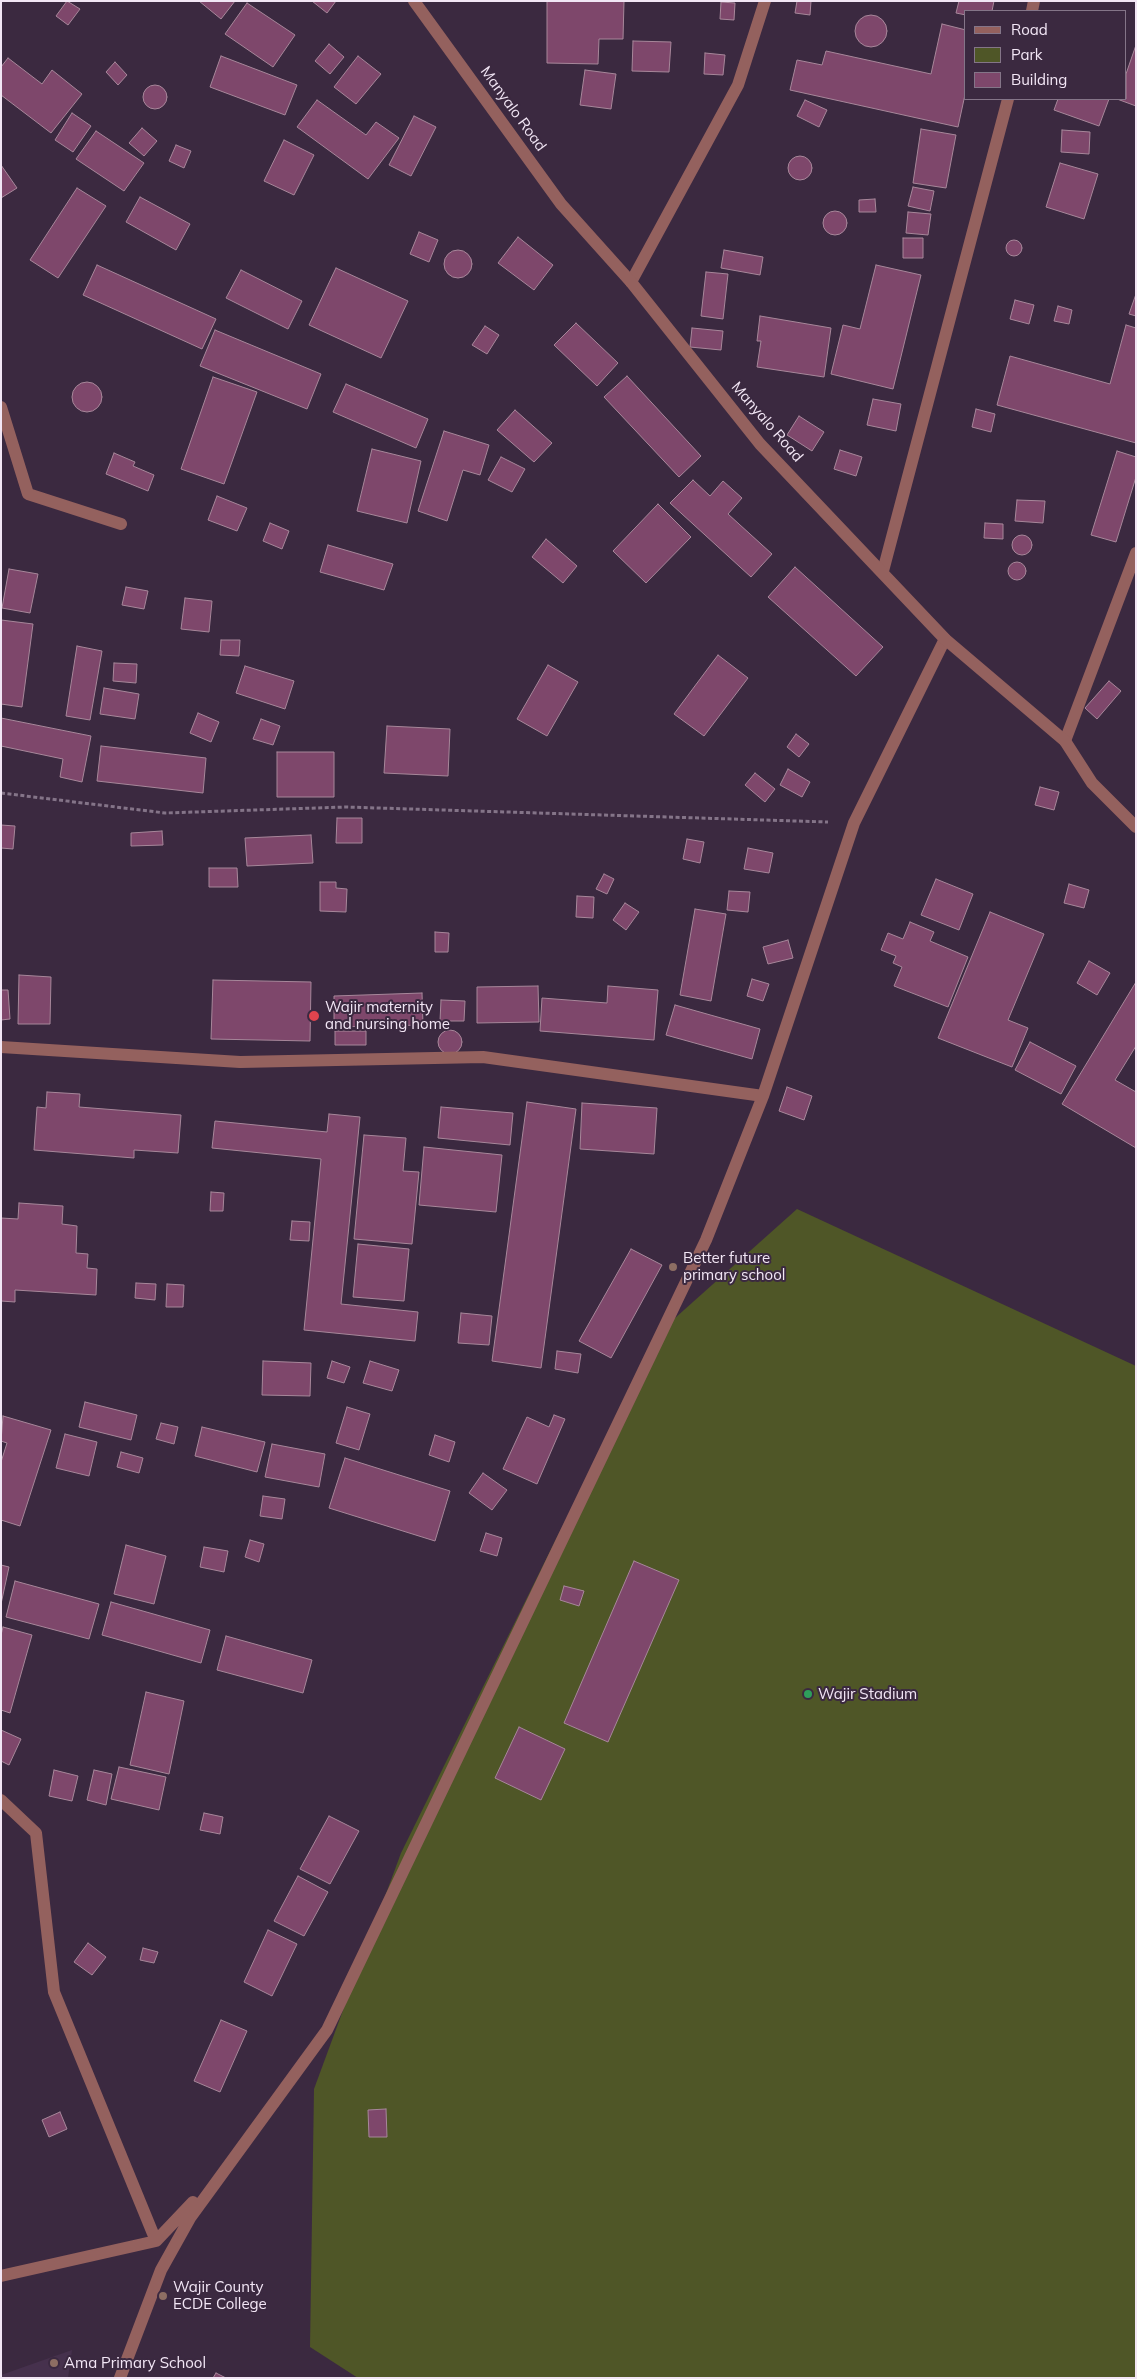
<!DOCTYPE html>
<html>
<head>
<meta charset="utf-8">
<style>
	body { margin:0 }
	#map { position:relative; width:1137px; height:2379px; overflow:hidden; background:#3b2940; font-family:Mulish,sans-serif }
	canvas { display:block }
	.frame { position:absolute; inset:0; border:2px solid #f2e6f5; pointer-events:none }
	.legend { position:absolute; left:964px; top:10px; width:162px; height:90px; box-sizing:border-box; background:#3b2940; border:1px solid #847588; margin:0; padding:6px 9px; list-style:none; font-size:15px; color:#f2e6f5 }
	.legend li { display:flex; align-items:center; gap:10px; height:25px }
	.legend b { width:25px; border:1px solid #847588 }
</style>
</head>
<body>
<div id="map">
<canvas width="1137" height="2379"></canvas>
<div class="frame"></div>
<ul class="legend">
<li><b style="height:6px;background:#94615e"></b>Road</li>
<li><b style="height:14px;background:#4f5627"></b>Park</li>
<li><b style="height:14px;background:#7e476b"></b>Building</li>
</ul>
</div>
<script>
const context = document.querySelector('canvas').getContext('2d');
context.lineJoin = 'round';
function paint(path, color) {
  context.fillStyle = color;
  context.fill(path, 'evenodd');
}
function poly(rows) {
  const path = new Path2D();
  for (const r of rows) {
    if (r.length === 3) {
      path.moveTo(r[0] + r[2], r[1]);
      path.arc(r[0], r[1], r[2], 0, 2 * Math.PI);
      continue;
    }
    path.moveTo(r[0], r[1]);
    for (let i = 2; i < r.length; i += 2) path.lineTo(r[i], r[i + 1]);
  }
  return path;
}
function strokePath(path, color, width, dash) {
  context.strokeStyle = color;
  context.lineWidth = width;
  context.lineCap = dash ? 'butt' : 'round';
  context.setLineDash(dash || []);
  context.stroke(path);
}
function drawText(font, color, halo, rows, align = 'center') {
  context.font = font + ' Mulish,sans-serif';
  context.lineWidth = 4;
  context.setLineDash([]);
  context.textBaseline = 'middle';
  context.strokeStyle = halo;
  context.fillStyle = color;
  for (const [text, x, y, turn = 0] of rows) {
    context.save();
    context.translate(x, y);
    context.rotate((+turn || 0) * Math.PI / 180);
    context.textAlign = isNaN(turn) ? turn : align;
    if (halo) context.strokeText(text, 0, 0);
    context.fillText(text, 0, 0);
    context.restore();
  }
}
const built = poly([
	[72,2350,68,2378,1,2378,1,2375]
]);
const green = poly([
	[797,1209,1136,1366,1136,2378,358,2378,310,2347,314,2089,401,1853,558,1535,665,1327]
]);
const building = poly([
	[67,1,80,9,68,25,56,16,67,1],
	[199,1,235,1,221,19,199,1],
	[312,1,336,1,327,13,312,1],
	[547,1,624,1,623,39,599,39,598,64,547,63,547,1],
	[797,1,811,1,810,15,795,13,797,1],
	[959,1,994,1,992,11,966,11,966,15,956,13,959,1],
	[721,2,735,3,734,20,720,19,721,2],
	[247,3,295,35,273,67,225,34,247,3],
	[871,31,16],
	[942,24,966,30,966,90,958,127,790,90,797,60,822,65,826,51,931,74,942,24],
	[633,41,671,42,669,72,632,71,633,41],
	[329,44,344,57,330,74,315,61,329,44],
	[1136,45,1136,106,1117,99,1126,99,1126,74,1136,45],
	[705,53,725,55,723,75,704,74,705,53],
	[221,56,297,85,285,115,210,87,221,56],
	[358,56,381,74,356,104,334,87,358,56],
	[8,58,42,84,52,70,82,94,51,133,1,95,1,67,8,58],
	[115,62,127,75,118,85,106,72,115,62],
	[585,70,616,74,611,109,580,105,585,70],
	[155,97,12],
	[1058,99,1109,99,1099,126,1054,110,1058,99],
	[317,100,366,135,376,122,399,138,368,179,297,127,317,100],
	[805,100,827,110,819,127,797,116,805,100],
	[72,113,91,126,73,152,55,140,72,113],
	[414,116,436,127,411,176,389,165,414,116],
	[142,128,157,141,144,156,129,143,142,128],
	[921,129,956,135,946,188,913,183,921,129],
	[1062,130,1090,132,1089,154,1061,152,1062,130],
	[96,131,144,163,124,191,76,159,96,131],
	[284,140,314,155,294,195,264,181,284,140],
	[176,145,191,151,184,168,169,161,176,145],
	[800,168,12],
	[1060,163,1098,174,1084,219,1046,207,1060,163],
	[1,165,17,188,1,198,1,165],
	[913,187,934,191,930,211,908,206,913,187],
	[77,188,106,206,58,278,30,260,77,188],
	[140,197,190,224,176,250,126,222,140,197],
	[875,199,876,212,859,212,859,200,875,199],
	[835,223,12],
	[908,212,931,214,928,235,906,233,908,212],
	[419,232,438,240,429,262,410,254,419,232],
	[518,237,553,265,534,290,498,263,518,237],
	[903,238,923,238,923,258,903,258,903,238],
	[1014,248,8],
	[724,250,763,257,760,275,721,268,724,250],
	[458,264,14],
	[97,265,216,319,202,349,83,295,97,265],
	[876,265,921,275,893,389,831,374,843,325,860,329,876,265],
	[336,268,408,301,381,358,309,325,336,268],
	[241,270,302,301,288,329,226,298,241,270],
	[706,272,728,274,723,319,701,316,706,272],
	[1136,294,1136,316,1129,314,1136,294],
	[1015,300,1034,305,1029,324,1010,319,1015,300],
	[1058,306,1072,310,1069,324,1054,321,1058,306],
	[760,316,831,328,824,377,757,367,761,341,757,341,760,316],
	[576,323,618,363,597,386,554,345,576,323],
	[1126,325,1136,328,1136,443,997,405,1010,356,1110,384,1126,325],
	[485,326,499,335,487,354,472,345,485,326],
	[692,328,723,331,721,350,690,347,692,328],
	[215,330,321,374,307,409,200,366,215,330],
	[627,376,701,456,679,477,604,397,627,376],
	[213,377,257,392,224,484,181,469,213,377],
	[87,397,15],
	[346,384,428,419,416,448,333,412,346,384],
	[873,399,901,404,896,431,867,425,873,399],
	[976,409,995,414,991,432,972,427,976,409],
	[515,410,552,443,534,462,497,430,515,410],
	[799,416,824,432,812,451,787,435,799,416],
	[444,431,489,445,480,475,463,470,447,521,418,511,444,431],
	[372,449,421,461,407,523,357,511,372,449],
	[840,450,862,457,856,476,834,469,840,450],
	[1117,451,1136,457,1136,477,1116,542,1091,535,1117,451],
	[114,453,135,462,133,466,154,475,148,491,106,474,114,453],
	[501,457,525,469,512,492,488,480,501,457],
	[693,480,710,496,723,481,742,498,728,514,772,554,751,577,670,503,693,480],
	[217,496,247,508,237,531,208,520,217,496],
	[1017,500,1045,501,1043,523,1015,521,1017,500],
	[658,504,691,537,646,583,613,551,658,504],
	[270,523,289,531,282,549,263,541,270,523],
	[985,523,1003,524,1003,539,984,538,985,523],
	[1022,545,10],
	[546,539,577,566,563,583,532,557,546,539],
	[328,545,393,564,384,590,320,572,328,545],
	[1017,571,9],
	[795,567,883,647,856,676,768,597,795,567],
	[9,569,38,574,30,613,2,608,9,569],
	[126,587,148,591,144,609,122,605,126,587],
	[185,598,212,601,209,632,181,629,185,598],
	[1,620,33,624,22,707,1,704,1,620],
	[221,640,240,640,239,656,220,655,221,640],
	[77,646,102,651,90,720,66,716,77,646],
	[718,655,748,678,704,736,674,714,718,655],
	[114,663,137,664,136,683,113,681,114,663],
	[548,665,578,682,547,736,517,719,548,665],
	[245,666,294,681,285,709,236,693,245,666],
	[1109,681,1121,691,1097,719,1085,708,1109,681],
	[104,688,139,694,135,719,100,714,104,688],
	[198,713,219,722,211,742,190,733,198,713],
	[1,718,91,736,82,782,60,777,63,759,1,746,1,718],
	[261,719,280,726,273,745,253,739,261,719],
	[387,726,450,729,448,776,384,773,387,726],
	[796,734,809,744,799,757,787,747,796,734],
	[101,746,206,758,203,793,97,781,101,746],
	[277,752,334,752,334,797,277,797,277,752],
	[788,769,810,782,802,797,780,785,788,769],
	[755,773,775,789,765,802,745,785,755,773],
	[1040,787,1059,792,1054,810,1035,805,1040,787],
	[337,818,362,818,362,843,336,843,337,818],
	[1,825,15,826,13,849,1,848,1,825],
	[162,831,163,845,131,846,131,833,162,831],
	[311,835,313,863,247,866,245,838,311,835],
	[687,839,704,842,700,863,683,859,687,839],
	[748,848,773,853,769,873,744,869,748,848],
	[209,868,237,868,238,887,209,887,209,868],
	[604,874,614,879,607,894,596,889,604,874],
	[936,879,973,894,959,930,921,915,936,879],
	[320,882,336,882,336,888,347,889,346,912,320,911,320,882],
	[1069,884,1089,890,1084,908,1064,903,1069,884],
	[729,891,750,892,748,912,727,910,729,891],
	[577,896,594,897,593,918,576,917,577,896],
	[625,903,639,912,626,930,613,920,625,903],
	[695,909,726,914,711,1001,680,995,695,909],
	[990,912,1044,934,1008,1020,1028,1028,1012,1067,938,1038,990,912],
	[910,922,934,932,930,941,968,957,948,1007,894,986,902,967,893,963,896,956,881,950,888,933,903,939,910,922],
	[435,932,449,933,448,952,435,952,435,932],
	[788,940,793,958,768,964,763,947,788,940],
	[1089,961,1110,973,1097,995,1077,983,1089,961],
	[19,975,51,977,50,1024,18,1024,19,975],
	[752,979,769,984,763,1001,747,996,752,979],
	[213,980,311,982,310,1041,211,1039,213,980],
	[1136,982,1136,1046,1115,1080,1136,1092,1136,1148,1062,1104,1136,982],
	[538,986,539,1022,477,1023,477,987,538,986],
	[608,986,658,990,654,1040,540,1031,542,998,607,1003,608,986],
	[1,990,8,990,10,1019,1,1020,1,990],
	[422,993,423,1025,334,1027,334,996,422,993],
	[441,1000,465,1001,464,1021,440,1021,441,1000],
	[675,1005,760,1029,752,1059,666,1035,675,1005],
	[450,1042,12],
	[335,1031,366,1031,366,1045,335,1045,335,1031],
	[1030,1042,1076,1066,1061,1094,1015,1070,1030,1042],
	[787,1087,812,1096,804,1120,779,1111,787,1087],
	[47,1092,80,1094,79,1107,181,1115,178,1153,134,1150,134,1158,34,1150,37,1107,46,1108,47,1092],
	[527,1102,576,1109,541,1368,492,1361,527,1102],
	[582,1103,657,1108,654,1154,580,1149,582,1103],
	[441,1107,513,1113,510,1145,438,1138,441,1107],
	[329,1114,360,1117,341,1304,418,1312,415,1341,304,1330,321,1159,212,1148,215,1121,327,1132,329,1114],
	[364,1135,406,1138,403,1171,419,1172,412,1244,354,1239,364,1135],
	[424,1147,502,1155,496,1212,419,1205,424,1147],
	[211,1192,224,1193,223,1211,210,1211,211,1192],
	[19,1203,63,1206,62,1224,77,1226,76,1253,88,1254,87,1268,97,1269,96,1295,15,1290,15,1302,1,1301,1,1218,18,1219,19,1203],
	[292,1221,310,1222,309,1241,290,1240,292,1221],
	[358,1244,409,1249,404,1301,353,1297,358,1244],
	[631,1249,662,1265,611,1358,579,1341,631,1249],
	[136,1283,156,1284,155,1300,135,1298,136,1283],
	[167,1284,184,1285,183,1307,166,1307,167,1284],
	[461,1313,492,1316,489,1345,458,1343,461,1313],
	[557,1351,581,1354,578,1373,555,1369,557,1351],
	[263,1361,311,1363,310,1396,262,1395,263,1361],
	[332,1361,350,1367,344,1383,327,1378,332,1361],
	[370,1361,399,1370,392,1391,363,1383,370,1361],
	[85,1402,137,1415,131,1440,79,1427,85,1402],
	[347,1407,370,1414,359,1450,336,1443,347,1407],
	[554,1415,565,1419,537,1484,503,1469,527,1417,549,1427,554,1415],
	[3,1416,51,1430,20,1526,1,1520,1,1462,7,1443,1,1441,3,1416],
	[161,1423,178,1427,174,1444,156,1439,161,1423],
	[202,1427,265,1442,257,1472,195,1456,202,1427],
	[65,1434,97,1442,89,1476,56,1468,65,1434],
	[435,1435,455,1442,449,1462,429,1455,435,1435],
	[272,1444,325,1454,319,1487,265,1477,272,1444],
	[121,1452,143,1458,139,1473,117,1467,121,1452],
	[345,1458,450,1491,435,1541,329,1508,345,1458],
	[483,1473,507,1490,492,1510,469,1493,483,1473],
	[263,1496,285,1499,282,1519,260,1516,263,1496],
	[486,1533,502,1538,497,1556,480,1551,486,1533],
	[250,1540,264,1544,259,1562,245,1557,250,1540],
	[126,1545,166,1556,154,1604,114,1594,126,1545],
	[204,1547,228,1551,224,1572,200,1567,204,1547],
	[634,1561,679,1580,608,1742,564,1723,634,1561],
	[1,1565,9,1567,1,1604,1,1565],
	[15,1581,99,1604,89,1639,6,1617,15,1581],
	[564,1586,584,1591,579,1606,560,1600,564,1586],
	[111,1602,210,1630,201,1663,102,1635,111,1602],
	[3,1627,32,1635,10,1713,1,1710,1,1635,3,1627],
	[226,1636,312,1660,303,1693,217,1670,226,1636],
	[146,1692,184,1701,169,1774,130,1765,146,1692],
	[519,1727,565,1749,541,1800,495,1778,519,1727],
	[1,1730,21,1739,9,1765,1,1761,1,1730],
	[119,1767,166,1777,159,1810,111,1799,119,1767],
	[54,1770,78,1776,72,1801,49,1796,54,1770],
	[94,1770,112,1774,106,1805,87,1800,94,1770],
	[204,1813,223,1817,220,1834,200,1830,204,1813],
	[329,1816,359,1831,330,1884,300,1869,329,1816],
	[298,1876,328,1892,304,1936,274,1921,298,1876],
	[268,1930,297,1944,272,1996,244,1982,268,1930],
	[88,1943,106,1957,92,1975,74,1962,88,1943],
	[143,1948,158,1952,154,1963,140,1960,143,1948],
	[221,2020,247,2031,220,2092,194,2081,221,2020],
	[386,2109,387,2137,369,2137,368,2110,386,2109],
	[60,2112,67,2129,49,2137,42,2120,60,2112],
	[216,2373,226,2378,213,2378,216,2373]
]);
const path = poly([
	[1,793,165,813,346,807,828,822]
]);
const minor = poly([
	[1032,11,1034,1],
	[631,282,738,85,765,1],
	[1,407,28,494,121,524],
	[883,571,1008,99],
	[1065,741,1136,553],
	[1,1047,240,1062,483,1057,763,1096],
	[1,1800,36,1833,54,1992,156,2241],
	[1,2276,156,2241,193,2202],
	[120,2378,161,2270,190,2218,327,2030,706,1240,763,1096,854,823,945,639]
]);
const tertiary = poly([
	[414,1,561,204,631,282,760,444,945,639,1065,741,1092,783,1136,827]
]);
const markers = [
	[314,1016,6,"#e0444e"],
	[673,1267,5,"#8d6e63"],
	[808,1694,5,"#2e9e5b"],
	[163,2296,5,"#8d6e63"],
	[54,2363,5,"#8d6e63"]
];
const streetNames = [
	["Manyalo Road",513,109,54],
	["Manyalo Road",767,422,49]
];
const poiNames = [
	["Wajir maternity",325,1007],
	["and nursing home",325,1024],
	["Better future",683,1258],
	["primary school",683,1275],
	["Wajir Stadium",818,1694],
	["Wajir County",173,2287],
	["ECDE College",173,2304],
	["Ama Primary School",64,2363]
];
paint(built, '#46314d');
paint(green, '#4f5627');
paint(building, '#7e476b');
strokePath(building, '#a7879a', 1);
strokePath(path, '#847488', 3, [4, 2.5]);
strokePath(minor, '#94615e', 12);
strokePath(tertiary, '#94615e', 12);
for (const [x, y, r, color] of markers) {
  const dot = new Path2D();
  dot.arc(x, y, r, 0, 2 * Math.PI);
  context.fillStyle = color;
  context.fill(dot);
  strokePath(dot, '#3b2940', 2);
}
drawText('15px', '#f2e6f5', '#3b2940', streetNames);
drawText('15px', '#f2e6f5', '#3b2940', poiNames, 'left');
</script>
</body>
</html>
